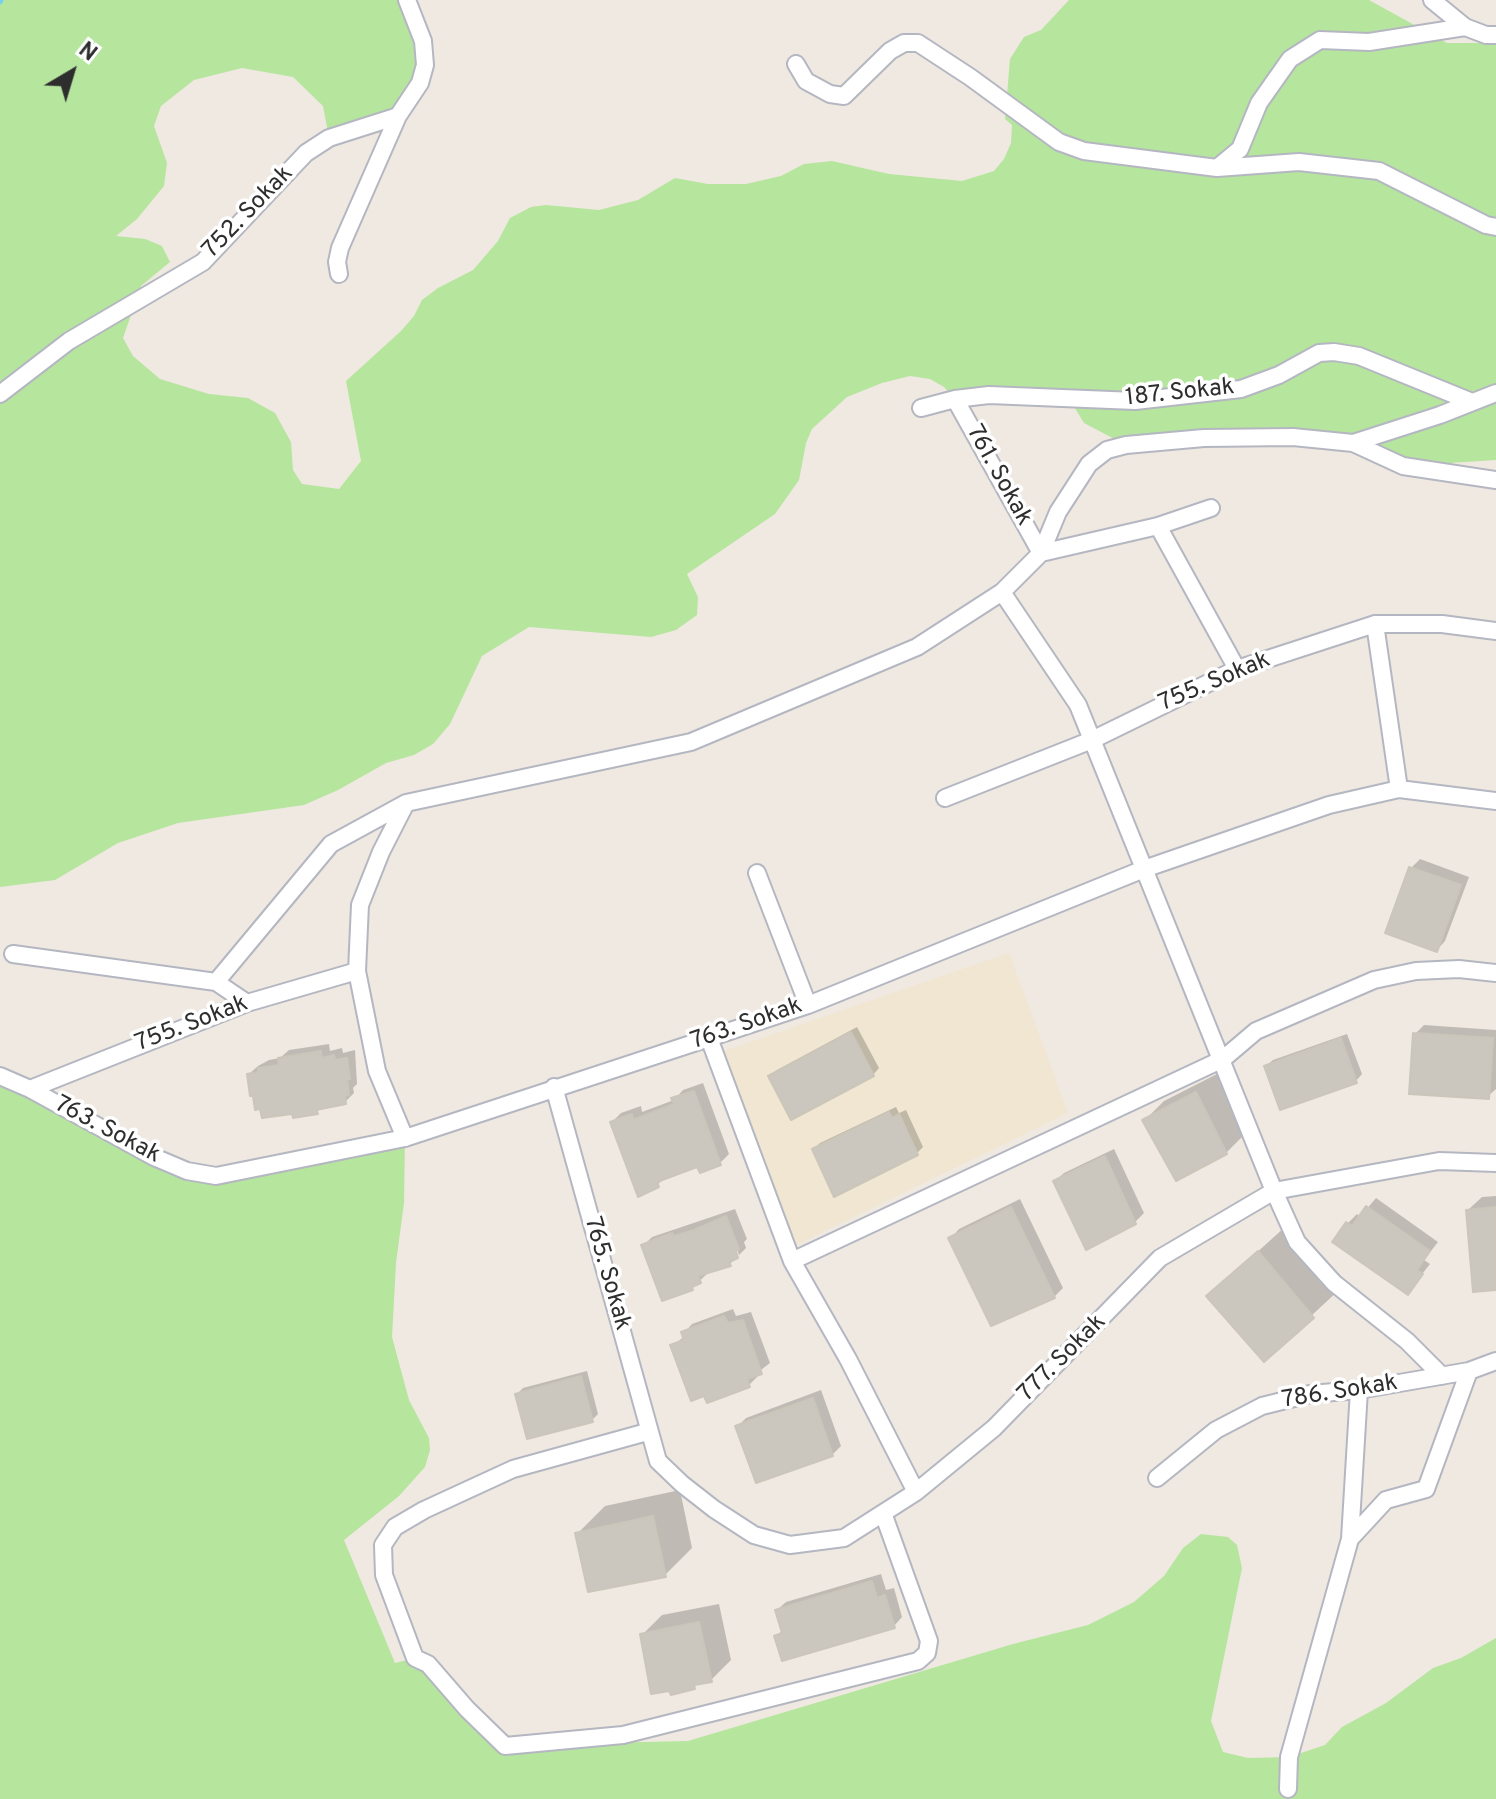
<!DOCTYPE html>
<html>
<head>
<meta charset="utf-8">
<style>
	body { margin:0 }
	#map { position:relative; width:1496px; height:1799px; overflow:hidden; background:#efe9e1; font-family:Overpass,sans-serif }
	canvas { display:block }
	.north { position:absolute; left:32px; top:32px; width:80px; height:80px; -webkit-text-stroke:6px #fff; paint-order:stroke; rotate:38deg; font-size:22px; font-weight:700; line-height:32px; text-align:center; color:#2e2e2e }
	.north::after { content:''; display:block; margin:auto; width:28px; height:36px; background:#2e2e2e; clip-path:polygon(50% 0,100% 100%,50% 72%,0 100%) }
</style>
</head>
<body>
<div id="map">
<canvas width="1496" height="1799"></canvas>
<div class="north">N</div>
</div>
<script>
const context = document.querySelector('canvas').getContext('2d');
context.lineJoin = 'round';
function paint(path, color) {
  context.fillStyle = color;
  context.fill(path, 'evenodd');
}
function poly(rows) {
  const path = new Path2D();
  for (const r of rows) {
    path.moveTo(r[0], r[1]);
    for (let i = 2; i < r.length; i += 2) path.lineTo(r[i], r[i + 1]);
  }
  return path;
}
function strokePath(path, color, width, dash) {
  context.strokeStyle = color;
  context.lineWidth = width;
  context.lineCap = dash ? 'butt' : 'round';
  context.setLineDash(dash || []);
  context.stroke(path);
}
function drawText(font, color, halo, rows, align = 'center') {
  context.font = font + ' Overpass,sans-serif';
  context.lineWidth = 7;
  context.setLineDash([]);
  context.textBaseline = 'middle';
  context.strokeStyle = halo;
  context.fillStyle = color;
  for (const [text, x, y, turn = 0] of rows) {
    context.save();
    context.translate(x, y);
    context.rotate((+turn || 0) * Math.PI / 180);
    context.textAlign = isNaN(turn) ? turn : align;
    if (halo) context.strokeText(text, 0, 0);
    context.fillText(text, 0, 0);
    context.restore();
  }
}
const education = poly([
	[1009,953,1068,1113,794,1246,721,1052]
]);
const green = poly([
	[0,0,407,0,425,65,398,116,329,138,323,106,293,77,242,68,194,80,161,106,154,126,167,163,164,186,137,219,116,236,145,239,162,246,170,262,141,286,123,338,133,356,160,379,209,394,248,398,275,413,291,442,293,470,302,484,339,489,361,461,346,381,401,331,414,316,422,300,438,288,473,270,498,241,510,218,531,207,546,205,599,210,638,200,675,178,708,184,746,184,781,176,804,164,832,161,889,174,962,181,994,171,1004,159,1011,143,1012,125,1005,119,1010,59,1024,37,1041,30,1069,0,1369,0,1447,43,1496,43,1496,460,1403,466,1353,443,1126,445,1084,423,1070,400,955,399,944,387,930,379,910,376,882,383,847,397,812,429,806,443,799,480,775,514,687,574,698,597,697,615,676,630,651,637,529,627,482,656,450,724,433,744,414,755,386,763,338,790,304,805,178,823,118,843,55,880,0,887],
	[0,1076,85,1121,216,1176,405,1138,404,1203,396,1263,392,1337,409,1400,429,1438,430,1450,425,1467,399,1496,344,1540,395,1663,415,1658,505,1745,688,1741,1013,1644,1088,1625,1134,1602,1164,1576,1183,1548,1201,1534,1228,1537,1237,1545,1242,1568,1211,1721,1223,1752,1248,1758,1289,1757,1325,1745,1342,1727,1386,1703,1433,1668,1461,1658,1496,1638,1496,1799,0,1799]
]);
const shadow = poly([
	[1420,859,1469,877,1445,941,1437,950,1411,868],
	[1424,1025,1496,1030,1496,1089,1488,1096,1415,1034],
	[857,1027,879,1068,873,1075,771,1076,777,1070],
	[1347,1034,1362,1074,1356,1081,1266,1066,1273,1060],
	[329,1044,330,1051,342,1048,343,1053,355,1050,357,1084,353,1088,354,1093,345,1102,322,1107,317,1112,261,1107,249,1074,258,1066,269,1060,280,1058,289,1050],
	[1217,1074,1246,1133,1226,1153,1144,1121,1164,1101],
	[703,1083,729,1154,720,1163,698,1164,667,1176,657,1185,612,1122,621,1113,641,1106,642,1112,674,1100,683,1090],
	[896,1107,899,1113,906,1110,923,1147,916,1154,814,1149,820,1143],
	[1114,1149,1144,1213,1135,1222,1055,1181,1064,1173],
	[1496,1196,1496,1288,1468,1210,1482,1197],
	[1376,1198,1438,1242,1424,1260,1430,1264,1408,1292,1335,1241,1348,1223,1357,1214,1360,1217],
	[1020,1199,1063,1288,1054,1297,951,1238,959,1229],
	[735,1209,747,1239,744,1242,746,1248,739,1255,735,1241,736,1258,739,1255,730,1264,708,1273,692,1288,643,1246,652,1237],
	[1286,1226,1340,1289,1265,1359,1209,1296],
	[733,1309,736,1316,751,1312,770,1363,757,1373,758,1376,749,1385,708,1400,672,1346,685,1336,684,1333,692,1324],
	[587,1371,598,1414,592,1420,517,1394,523,1388],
	[821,1390,841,1446,832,1455,737,1427,746,1418],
	[680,1490,692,1548,665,1575,578,1533,605,1506],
	[881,1574,886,1590,894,1588,902,1617,894,1626,776,1636,783,1630,777,1610,786,1602],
	[719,1604,731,1660,711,1680,698,1682,694,1687,642,1635,662,1615]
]);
const stream = poly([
	[0,2,1,0]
]);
const building = poly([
	[1409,867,1461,885,1437,952,1385,933,1409,867],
	[851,1032,874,1076,791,1120,768,1076,851,1032],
	[1413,1033,1493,1038,1489,1099,1409,1094,1413,1033],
	[1341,1038,1357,1083,1280,1110,1264,1066,1341,1038],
	[321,1051,322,1058,334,1055,335,1060,347,1058,350,1079,347,1080,349,1095,345,1096,346,1104,316,1110,318,1114,293,1118,292,1114,262,1118,260,1109,255,1110,253,1096,250,1096,247,1074,258,1072,258,1068,279,1065,278,1058,321,1051],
	[694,1091,721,1165,700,1173,697,1167,657,1182,659,1187,638,1197,610,1122,632,1114,633,1120,674,1104,671,1098,694,1091],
	[1196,1092,1227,1154,1176,1181,1142,1120,1196,1092],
	[889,1112,892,1118,899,1114,918,1155,834,1197,812,1149,889,1112],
	[1105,1156,1136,1224,1086,1250,1053,1181,1105,1156],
	[1366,1206,1430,1251,1417,1270,1423,1274,1408,1295,1332,1242,1346,1222,1352,1226,1366,1206],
	[1011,1207,1055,1298,991,1326,948,1238,1011,1207],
	[1496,1207,1496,1290,1473,1292,1466,1210,1496,1207],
	[726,1216,739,1249,736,1251,738,1258,729,1262,731,1266,698,1276,701,1283,692,1287,693,1290,662,1301,641,1245,672,1233,674,1236,694,1230,726,1216],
	[1258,1251,1314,1318,1264,1362,1206,1296,1258,1251],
	[724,1316,728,1323,743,1320,762,1374,747,1379,750,1387,707,1403,704,1396,691,1401,670,1345,684,1340,681,1332,724,1316],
	[581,1376,593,1422,527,1439,515,1394,581,1376],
	[813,1398,833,1456,756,1483,735,1426,813,1398],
	[653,1516,666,1577,588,1592,575,1533,653,1516],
	[872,1581,877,1598,885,1595,895,1628,782,1661,774,1636,782,1633,775,1610,872,1581],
	[699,1622,712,1682,694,1685,695,1689,671,1695,669,1691,651,1694,640,1634,699,1622]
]);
const minor = poly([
	[1432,0,1465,27],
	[796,64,806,81,830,94,844,96,890,51,904,43,918,43,970,77,1059,142,1084,151,1217,168,1299,162,1379,171,1486,225,1496,227],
	[1217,168,1240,149,1259,103,1290,59,1320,40,1369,42,1465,27,1486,35,1496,35],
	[339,274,337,262,340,248,398,116],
	[0,394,69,341,203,262,306,153,329,138,398,116,420,83,425,65,423,41,407,0],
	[955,399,1041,553],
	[921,408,955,399,989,395,1135,401,1241,389,1279,375,1319,353,1334,352,1359,356,1472,402],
	[1353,443,1440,415,1496,393],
	[1158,526,1237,669],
	[1041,553,1058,512,1089,464,1107,450,1126,445,1204,438,1293,437,1353,443,1403,466,1496,480],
	[1002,592,1078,705,1274,1191,1297,1242,1334,1283,1407,1341,1442,1376],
	[1375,624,1399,789],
	[945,798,1092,740,1237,669,1375,624,1442,624,1496,631],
	[757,873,808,1005],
	[13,954,216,982],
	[247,1003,216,982,331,844,406,803,691,742,917,647,1002,592,1041,553,1158,526,1211,508],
	[709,1038,792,1261,848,1359,916,1492],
	[0,1076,30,1089,154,1157,187,1171,216,1176,405,1138,709,1038,808,1005,1144,869,1329,805,1399,789,1496,801],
	[554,1087,658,1461,682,1484,714,1509,754,1535,790,1545,844,1538,916,1492,994,1428,1160,1258,1274,1191,1439,1161,1496,1163],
	[30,1089,247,1003,357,971],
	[405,1138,377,1071,357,971,360,905,381,852,406,803],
	[792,1261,1223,1059,1256,1031,1374,980,1416,971,1459,969,1496,973],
	[647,1432,513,1469,424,1510,395,1527,383,1545,384,1575,415,1658,428,1664,467,1709,505,1746,623,1735,918,1661,927,1653,929,1641,883,1513],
	[1157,1478,1216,1430,1262,1406,1310,1394,1359,1390,1469,1371,1496,1361],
	[1350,1539,1386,1500,1426,1489,1469,1371],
	[1288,1789,1289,1757,1350,1539,1359,1390]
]);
const streetNames = [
	["752. Sokak",249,213,-46],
	["187. Sokak",1180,394,-6],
	["761. Sokak",998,476,61],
	["755. Sokak",1215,683,-23],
	["755. Sokak",192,1025,-21],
	["763. Sokak",747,1025,-19],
	["763. Sokak",107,1131,28],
	["765. Sokak",606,1274,74],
	["777. Sokak",1063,1359,-45],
	["786. Sokak",1340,1393,-9]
];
paint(education, '#f0e6d1');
paint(green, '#b6e59e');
paint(shadow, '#0003');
strokePath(stream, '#75cff0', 5);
paint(building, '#cbc7bf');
strokePath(building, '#cbc5ba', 2);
strokePath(minor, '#b4b7c1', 20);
strokePath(minor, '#fff', 16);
drawText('24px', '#2e2e2e', '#fff', streetNames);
</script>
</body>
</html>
